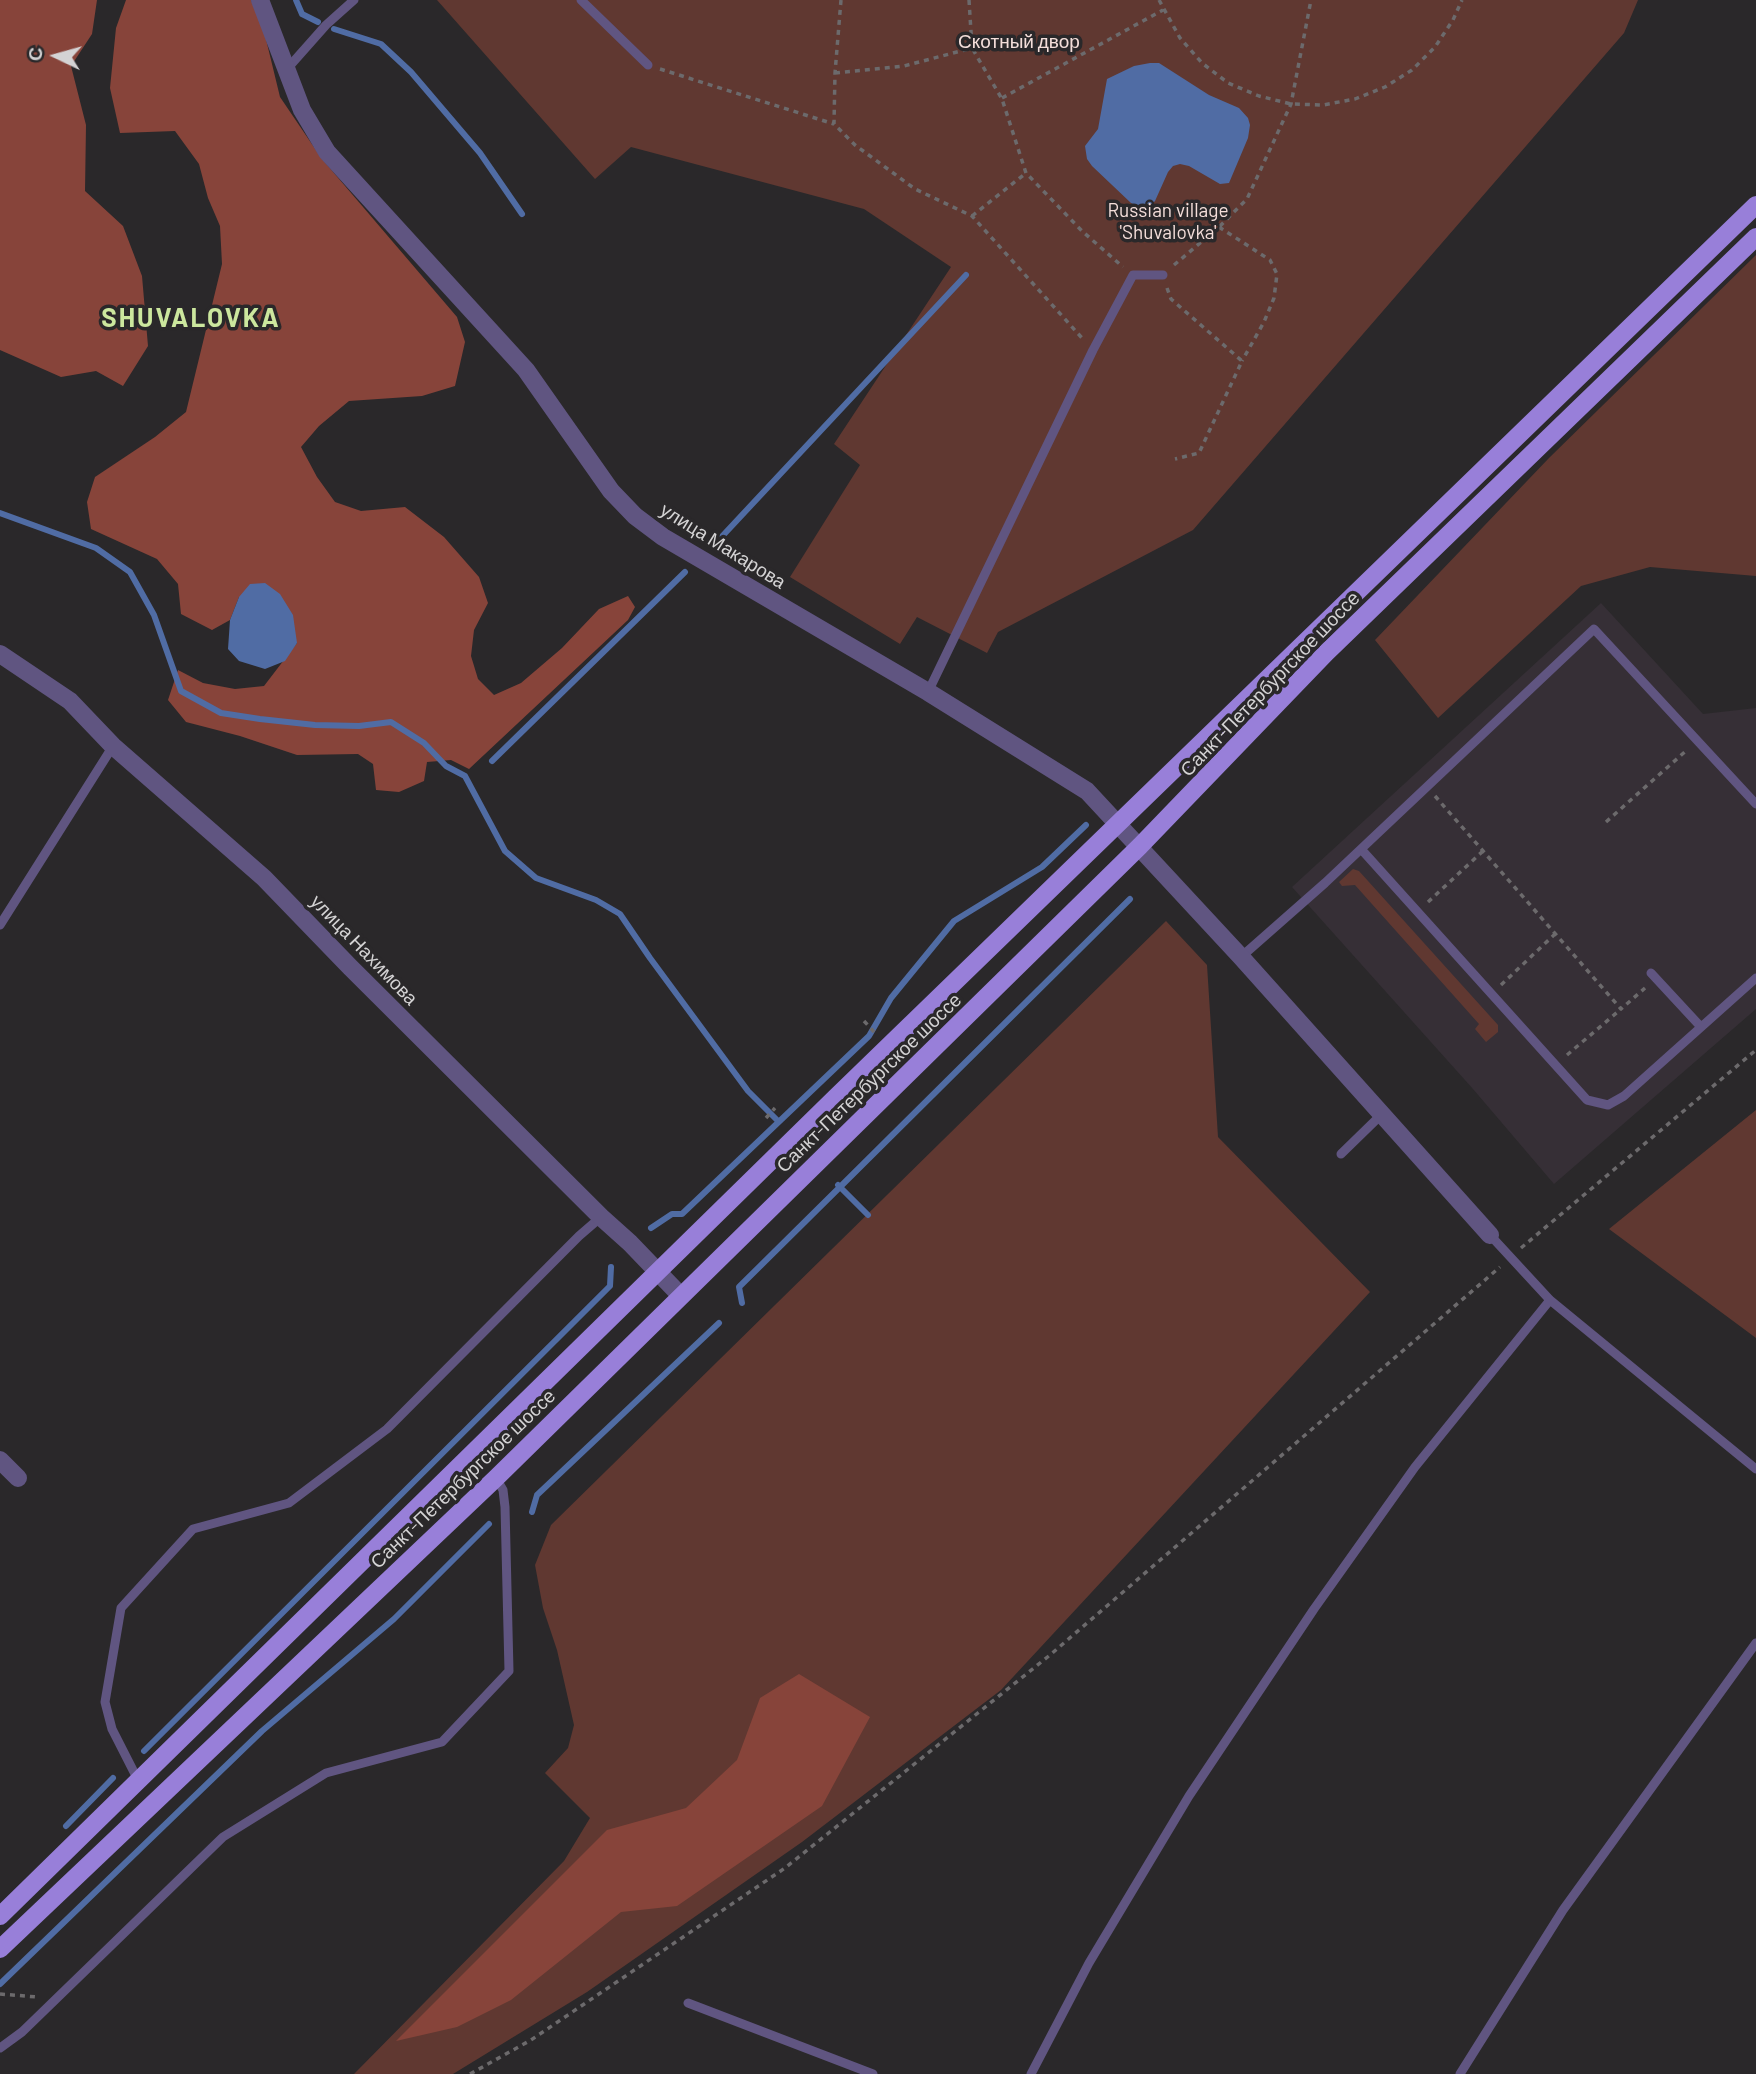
<!DOCTYPE html>
<html>
<head>
<meta charset="utf-8">
<style>
	body { margin:0 }
	#map { position:relative; width:1756px; height:2074px; overflow:hidden; background:#2a282a; font-family:Barlow,sans-serif }
	canvas { display:block }
	.north { position:absolute; left:21px; top:21px; width:70px; height:70px; -webkit-text-stroke:5px #2a282a; paint-order:stroke; rotate:275deg; font-size:19px; font-weight:700; line-height:28px; text-align:center; color:#d4d3d4 }
	.north::after { content:''; display:block; margin:auto; width:24px; height:32px; background:#d4d3d4; clip-path:polygon(50% 0,100% 100%,50% 72%,0 100%) }
</style>
</head>
<body>
<div id="map">
<canvas width="1756" height="2074"></canvas>
<div class="north">С</div>
</div>
<script>
const context = document.querySelector('canvas').getContext('2d');
context.lineJoin = 'round';
function paint(path, color) {
  context.fillStyle = color;
  context.fill(path, 'evenodd');
}
function poly(rows) {
  const path = new Path2D();
  for (const r of rows) {
    path.moveTo(r[0], r[1]);
    for (let i = 2; i < r.length; i += 2) path.lineTo(r[i], r[i + 1]);
  }
  return path;
}
function strokePath(path, color, width, dash) {
  context.strokeStyle = color;
  context.lineWidth = width;
  context.lineCap = dash ? 'butt' : 'round';
  context.setLineDash(dash || []);
  context.stroke(path);
}
function drawText(font, color, halo, rows, align = 'center') {
  context.font = font + ' Barlow,sans-serif';
  context.lineWidth = 7;
  context.setLineDash([]);
  context.textBaseline = 'middle';
  context.strokeStyle = halo;
  context.fillStyle = color;
  for (const [text, x, y, turn = 0] of rows) {
    context.save();
    context.translate(x, y);
    context.rotate((+turn || 0) * Math.PI / 180);
    context.textAlign = isNaN(turn) ? turn : align;
    if (halo) context.strokeText(text, 0, 0);
    context.fillText(text, 0, 0);
    context.restore();
  }
}
const built = poly([
	[1601,603,1703,714,1756,708,1756,1009,1554,1184,1473,1089,1292,887]
]);
const green = poly([
	[437,0,1638,0,1624,33,1193,530,998,632,987,653,917,617,900,644,790,577,860,465,834,444,951,267,864,209,631,147,595,179],
	[1756,255,1756,576,1650,567,1581,586,1438,718,1375,640,1549,458],
	[1353,869,1359,871,1498,1025,1498,1032,1486,1042,1475,1029,1479,1024,1355,885,1342,886,1339,882],
	[1166,921,1207,965,1218,1137,1370,1292,1001,1690,802,1842,587,1992,453,2074,354,2074,564,1861,590,1818,545,1773,568,1748,574,1725,557,1650,543,1608,535,1565,551,1525],
	[1756,1110,1756,1338,1609,1229]
]);
const forest = poly([
	[0,0,97,0,92,34,71,66,86,125,85,191,123,226,142,276,148,346,123,386,96,371,61,377,0,350],
	[126,0,251,0,264,31,280,97,322,159,457,317,465,342,455,386,422,396,349,401,319,426,301,447,317,477,335,502,361,511,405,507,444,537,479,577,488,603,474,630,471,656,478,679,494,695,521,683,562,648,599,609,628,596,635,607,628,620,469,769,451,760,427,762,424,781,399,792,376,790,373,764,358,754,297,755,240,736,186,722,168,700,178,670,203,683,235,689,264,686,297,643,239,597,230,620,212,630,181,614,178,584,157,559,91,529,87,502,95,477,155,437,186,412,222,264,220,226,208,198,199,164,175,131,120,133,110,88,116,28],
	[799,1674,870,1717,822,1806,677,1906,621,1912,511,2000,457,2027,396,2041,607,1830,686,1808,737,1760,760,1698]
]);
const water = poly([
	[1150,63,1159,63,1209,95,1239,108,1248,118,1250,125,1248,138,1229,183,1220,184,1189,166,1180,164,1173,166,1168,172,1155,201,1149,207,1141,208,1131,203,1092,166,1087,159,1085,146,1098,129,1107,79,1134,66],
	[265,583,280,594,293,615,297,643,285,661,265,669,239,661,228,649,230,620,239,597,250,584]
]);
const stream = poly([
	[296,0,302,14,318,22],
	[334,29,381,44,411,72,480,153,522,214],
	[0,513,96,548,130,572,154,615,181,691,221,713,260,719,315,725,359,726,391,722,424,743,446,766,465,776,505,851,536,878,596,900,620,914,650,958,748,1091,778,1121],
	[714,545,966,275],
	[492,761,685,572],
	[868,1215,840,1187,1130,899],
	[651,1228,672,1214,682,1214,869,1036,891,998,954,921,1042,867,1086,825],
	[742,1303,739,1287,840,1187,838,1185],
	[532,1512,537,1495,719,1323],
	[144,1751,610,1286,611,1267],
	[66,1826,113,1778],
	[0,1984,262,1731,394,1619,489,1524]
]);
const path = poly([
	[841,0,835,73,834,124,855,145,915,189,972,216,1082,338],
	[969,0,972,48,1002,99,1026,173,1082,231,1123,267],
	[1159,0,1180,38,1202,63,1228,83,1259,96,1291,104,1323,105,1355,99,1385,87,1412,70,1435,47,1453,20,1462,0],
	[660,69,834,124],
	[835,73,904,66,972,48],
	[1002,98,1163,10],
	[972,216,1026,173],
	[1219,227,1270,260,1277,274,1274,298,1264,322,1242,361],
	[1174,265,1219,227,1247,199,1291,104,1311,0],
	[1167,288,1171,299,1242,361,1199,453,1175,459],
	[1435,796,1621,1009,1645,988],
	[1606,822,1688,749],
	[1428,902,1483,851],
	[1501,985,1555,934],
	[864,1021,875,1033],
	[1567,1055,1621,1009],
	[766,1118,775,1108],
	[1521,1248,1756,1050],
	[0,1994,37,1997],
	[470,2074,531,2040,785,1868,1050,1655,1500,1267]
]);
const lane = poly([
	[581,0,648,65],
	[287,69,326,25,354,0],
	[928,692,1093,350,1133,275,1163,275],
	[1361,849,1587,1100,1608,1105,1624,1096,1756,978],
	[0,925,113,746],
	[1241,957,1325,883,1594,629,1756,804],
	[1651,973,1701,1027],
	[1341,1154,1381,1115],
	[1490,1235,1550,1300,1756,1469],
	[138,1780,112,1729,105,1702,121,1608,193,1529,289,1503,387,1429,579,1236,601,1217],
	[688,2003,873,2074],
	[0,2048,22,2032,223,1837,326,1773,442,1742,509,1671,505,1507,503,1490,496,1478],
	[1031,2074,1089,1963,1189,1796,1314,1609,1415,1467,1550,1300],
	[1460,2074,1563,1910,1756,1643]
]);
const street = poly([
	[260,0,302,110,327,152,526,370,611,491,635,516,663,537,928,692,1087,791,1241,957,1490,1235],
	[0,654,70,701,113,746,264,878,350,967,601,1217,630,1243,680,1295],
	[0,1460,18,1478]
]);
const primary = poly([
	[0,1916,835,1098,1756,205],
	[0,1949,496,1478,1140,846,1326,653,1756,237]
]);
const parkNames = [
	["Скотный двор",1019,42],
	["Russian village",1168,211],
	["'Shuvalovka'",1168,233]
];
const streetNames = [
	["улица Макарова",723,546,32],
	["Санкт-Петербургское шоссе",1270,684,-46],
	["улица Нахимова",364,950,46],
	["Санкт-Петербургское шоссе",869,1083,-44],
	["Санкт-Петербургское шоссе",463,1479,-44]
];
const districtNames = [
	["SHUVALOVKA",191,318]
];
paint(built, '#362f36');
paint(green, '#603831');
paint(forest, '#87443a');
paint(water, '#506ca4');
strokePath(stream, '#506ca4', 6);
strokePath(path, '#6c6a6c', 3.5, [5, 5]);
strokePath(lane, '#605581', 9);
strokePath(street, '#605581', 18);
strokePath(primary, '#987fd9', 18);
drawText('19px', '#f4deda', '#2a282a', parkNames);
drawText('19px', '#d4d3d4', '#2a282a', streetNames);
context.letterSpacing = '2px';
drawText('bold 26px', '#cce79e', '#2a282a', districtNames);
context.letterSpacing = '0px';
</script>
</body>
</html>
